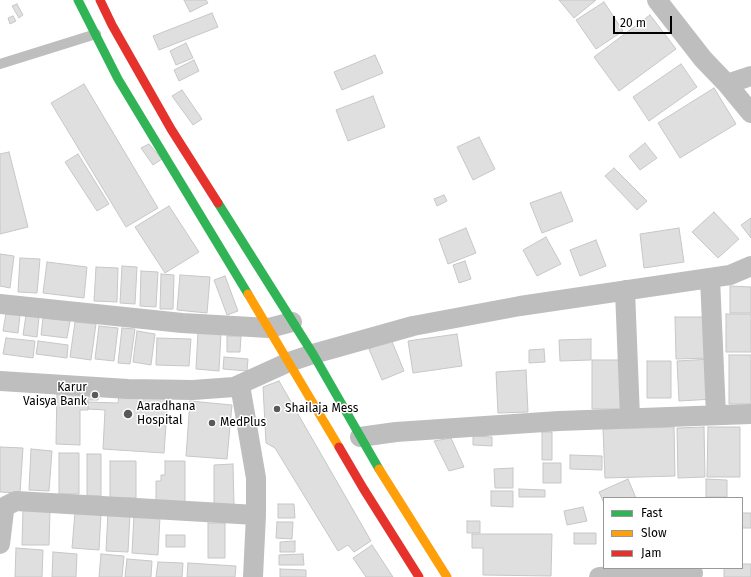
<!DOCTYPE html>
<html>
<head>
<meta charset="utf-8">
<style>
	body { margin:0 }
	#map { position:relative; width:751px; height:577px; overflow:hidden; background:#fff; font-family:"Fira Sans",sans-serif }
	canvas { display:block }
	.legend { position:absolute; left:603px; top:497px; width:140px; height:72px; box-sizing:border-box; background:#fff; border:1px solid #999; margin:0; padding:5px 7px; list-style:none; font-size:12px; color:#000 }
	.legend li { display:flex; align-items:center; gap:8px; height:20px }
	.legend b { width:20px; border:1px solid #999 }
	.scale { position:absolute; left:613px; top:16px; width:59px; height:18px; box-sizing:border-box; border:2px solid #000; border-top:0; padding-left:5px; font-size:12px; line-height:14px; white-space:nowrap; color:#000; -webkit-text-stroke:3px #fff; paint-order:stroke }
</style>
</head>
<body>
<div id="map">
<canvas width="751" height="577"></canvas>
<ul class="legend">
<li><b style="height:5px;background:#30b455"></b>Fast</li>
<li><b style="height:5px;background:#ff9f0a"></b>Slow</li>
<li><b style="height:5px;background:#e5322d"></b>Jam</li>
</ul>
<div class="scale">20 m</div>
</div>
<script>
const context = document.querySelector('canvas').getContext('2d');
context.lineJoin = 'round';
function paint(path, color) {
  context.fillStyle = color;
  context.fill(path, 'evenodd');
}
function poly(rows) {
  const path = new Path2D();
  for (const r of rows) {
    path.moveTo(r[0], r[1]);
    for (let i = 2; i < r.length; i += 2) path.lineTo(r[i], r[i + 1]);
  }
  return path;
}
function strokePath(path, color, width, dash) {
  context.strokeStyle = color;
  context.lineWidth = width;
  context.lineCap = dash ? 'butt' : 'round';
  context.setLineDash(dash || []);
  context.stroke(path);
}
function drawText(font, color, halo, rows, align = 'center') {
  context.font = font + ' "Fira Sans",sans-serif';
  context.lineWidth = 3;
  context.setLineDash([]);
  context.textBaseline = 'middle';
  context.strokeStyle = halo;
  context.fillStyle = color;
  for (const [text, x, y, turn = 0] of rows) {
    context.save();
    context.translate(x, y);
    context.rotate((+turn || 0) * Math.PI / 180);
    context.textAlign = isNaN(turn) ? turn : align;
    if (halo) context.strokeText(text, 0, 0);
    context.fillText(text, 0, 0);
    context.restore();
  }
}
const building = poly([
	[184,0,206,0,208,3,190,12,184,0],
	[559,0,596,0,574,18,559,0],
	[604,2,623,31,596,49,576,20,604,2],
	[17,4,23,15,19,18,12,6,17,4],
	[212,13,218,27,159,50,153,36,212,13],
	[650,15,676,49,619,91,594,57,650,15],
	[13,16,16,21,10,24,8,18,13,16],
	[186,43,193,58,176,65,170,51,186,43],
	[375,55,383,73,342,90,334,72,375,55],
	[194,60,199,71,179,81,174,70,194,60],
	[681,64,697,87,649,121,633,97,681,64],
	[84,84,158,208,126,227,51,103,84,84],
	[714,88,736,124,680,158,658,123,714,88],
	[182,90,202,119,193,125,172,96,182,90],
	[373,96,385,127,348,141,336,110,373,96],
	[479,137,495,169,473,180,457,147,479,137],
	[645,143,657,158,640,170,629,156,645,143],
	[149,144,162,159,153,165,141,148,149,144],
	[9,152,28,227,0,234,0,154,9,152],
	[78,154,109,204,97,211,65,162,78,154],
	[614,168,647,201,637,210,605,176,614,168],
	[561,192,573,221,542,233,530,203,561,192],
	[444,195,447,201,437,206,434,199,444,195],
	[169,206,199,252,165,273,135,227,169,206],
	[714,212,739,239,718,258,692,232,714,212],
	[751,218,751,238,741,225,751,218],
	[466,228,476,253,448,264,439,239,466,228],
	[679,228,684,262,644,268,640,234,679,228],
	[546,237,561,264,537,276,523,250,546,237],
	[596,240,606,266,580,276,570,250,596,240],
	[0,254,14,256,10,288,0,286,0,254],
	[20,258,40,259,37,293,18,292,20,258],
	[465,261,471,279,459,283,453,265,465,261],
	[47,262,87,267,84,298,43,293,47,262],
	[122,266,137,267,135,304,120,303,122,266],
	[96,267,118,268,117,302,94,301,96,267],
	[141,271,158,272,156,307,140,306,141,271],
	[161,274,174,275,173,309,160,309,161,274],
	[180,275,210,277,207,313,177,310,180,275],
	[225,276,238,311,227,315,214,280,225,276],
	[730,286,751,287,751,313,730,313,730,286],
	[6,313,20,315,18,333,3,331,6,313],
	[726,314,751,314,751,352,726,352,726,314],
	[26,315,39,317,37,337,23,335,26,315],
	[675,317,709,317,710,358,676,359,675,317],
	[43,318,70,321,67,338,41,335,43,318],
	[75,322,96,324,91,360,70,357,75,322],
	[99,326,118,328,114,361,95,359,99,326],
	[122,328,135,329,130,364,118,363,122,328],
	[137,331,155,334,151,365,133,362,137,331],
	[198,332,221,333,219,371,196,369,198,332],
	[457,334,462,366,413,373,408,341,457,334],
	[227,336,241,336,240,352,227,352,227,336],
	[6,338,35,341,33,358,3,354,6,338],
	[157,338,191,339,189,366,156,365,157,338],
	[391,339,404,371,382,380,369,349,391,339],
	[591,339,591,360,560,361,559,340,591,339],
	[38,341,68,345,67,358,36,354,38,341],
	[544,349,545,362,529,363,529,350,544,349],
	[729,355,751,355,751,404,729,404,729,355],
	[224,357,248,359,247,371,223,369,224,357],
	[712,359,714,399,679,401,677,361,712,359],
	[592,360,626,360,626,409,592,409,592,360],
	[647,361,671,361,671,398,647,398,647,361],
	[526,370,528,412,498,413,496,372,526,370],
	[279,381,371,541,354,552,348,545,338,551,275,448,266,443,263,387,279,381],
	[57,389,99,389,98,400,88,400,88,410,80,410,80,445,56,444,57,389],
	[119,395,168,397,164,453,103,449,105,410,88,409,88,402,118,403,119,395],
	[190,401,232,405,227,459,186,456,190,401],
	[674,427,675,476,605,478,603,429,674,427],
	[704,427,705,477,678,478,677,428,704,427],
	[708,427,740,427,740,477,707,477,708,427],
	[542,432,552,432,552,460,542,460,542,432],
	[473,436,492,437,492,446,473,445,473,436],
	[451,438,464,467,449,471,434,441,451,438],
	[0,447,23,448,20,493,0,492,0,447],
	[31,449,52,451,49,491,29,490,31,449],
	[59,453,79,453,79,494,59,494,59,453],
	[87,454,101,454,101,496,87,496,87,454],
	[570,455,602,456,602,470,570,469,570,455],
	[110,461,136,461,136,498,110,498,110,461],
	[165,461,185,461,185,502,156,502,156,481,161,481,161,475,165,475,165,461],
	[543,463,561,463,561,483,543,483,543,463],
	[233,464,234,505,214,506,214,465,233,464],
	[513,468,513,488,495,488,494,469,513,468],
	[628,479,636,498,604,498,604,503,599,492,628,479],
	[706,479,727,480,727,497,706,497,706,479],
	[519,489,545,490,545,497,519,497,519,489],
	[491,491,513,491,513,507,491,506,491,491],
	[278,504,294,504,295,518,278,518,278,504],
	[583,507,587,521,567,525,564,511,583,507],
	[23,510,50,510,49,545,22,545,23,510],
	[75,512,101,514,99,550,72,548,75,512],
	[108,512,130,513,128,552,106,551,108,512],
	[742,513,751,513,751,528,742,528,742,513],
	[134,515,160,517,158,555,132,553,134,515],
	[467,521,480,521,480,533,467,533,467,521],
	[277,522,293,522,292,539,276,538,277,522],
	[208,523,225,523,225,558,208,558,208,523],
	[574,533,596,533,596,544,574,544,574,533],
	[472,534,552,534,551,576,483,575,483,548,472,548,472,534],
	[166,535,185,535,185,547,166,547,166,535],
	[295,541,295,552,280,552,280,542,295,541],
	[372,545,393,577,366,577,353,558,372,545],
	[16,548,43,550,42,577,15,577,16,548],
	[53,552,77,554,76,577,52,577,53,552],
	[101,554,124,556,122,577,99,577,101,554],
	[303,554,304,565,279,565,279,555,303,554],
	[127,559,152,561,151,577,125,577,127,559],
	[158,562,183,563,182,577,156,577,158,562],
	[188,563,236,566,235,577,187,577,188,563],
	[742,564,751,564,751,577,724,577,724,568,742,568,742,564],
	[280,569,306,570,306,577,280,577,280,569]
]);
const lane = poly([
	[0,64,96,34]
]);
const street = poly([
	[657,0,703,59,727,84,751,113],
	[727,84,751,76],
	[710,278,716,415],
	[625,290,630,418],
	[0,304,182,323,269,328,292,322],
	[0,381,128,389,193,390,234,387,289,362,313,354,413,326,520,306,730,275,751,266],
	[240,385,256,478,256,515,253,577],
	[360,437,396,432,559,421,751,414],
	[0,544,4,511,6,506,16,501,256,515],
	[599,577,693,573]
]);
const fast = poly([
	[78,0,118,79,248,294],
	[218,203,313,354,379,469]
]);
const slow = poly([
	[248,294,339,447],
	[379,469,447,577]
]);
const jam = poly([
	[100,0,112,25,171,129,218,203],
	[339,447,363,488,419,577]
]);
const markers = [
	[95,395,4,"#595959"],
	[277,409,4,"#595959"],
	[128,414,5,"#595959"],
	[212,423,4,"#595959"]
];
const poiNames = [
	["Karur",87,388,"right"],
	["Vaisya Bank",87,402,"right"],
	["Aaradhana",137,407],
	["Hospital",137,421],
	["Shailaja Mess",285,409],
	["MedPlus",220,423]
];
paint(building, '#dfdfdf');
strokePath(building, '#c7c7c7', 1);
strokePath(lane, '#bebebe', 10);
strokePath(street, '#bebebe', 20);
strokePath(fast, '#30b455', 9);
strokePath(slow, '#ff9f0a', 9);
strokePath(jam, '#e5322d', 9);
for (const [x, y, r, color] of markers) {
  const dot = new Path2D();
  dot.arc(x, y, r, 0, 2 * Math.PI);
  context.fillStyle = color;
  context.fill(dot);
  strokePath(dot, '#fff', 1.5);
}
drawText('12px', '#000', '#fff', poiNames, 'left');
</script>
</body>
</html>
